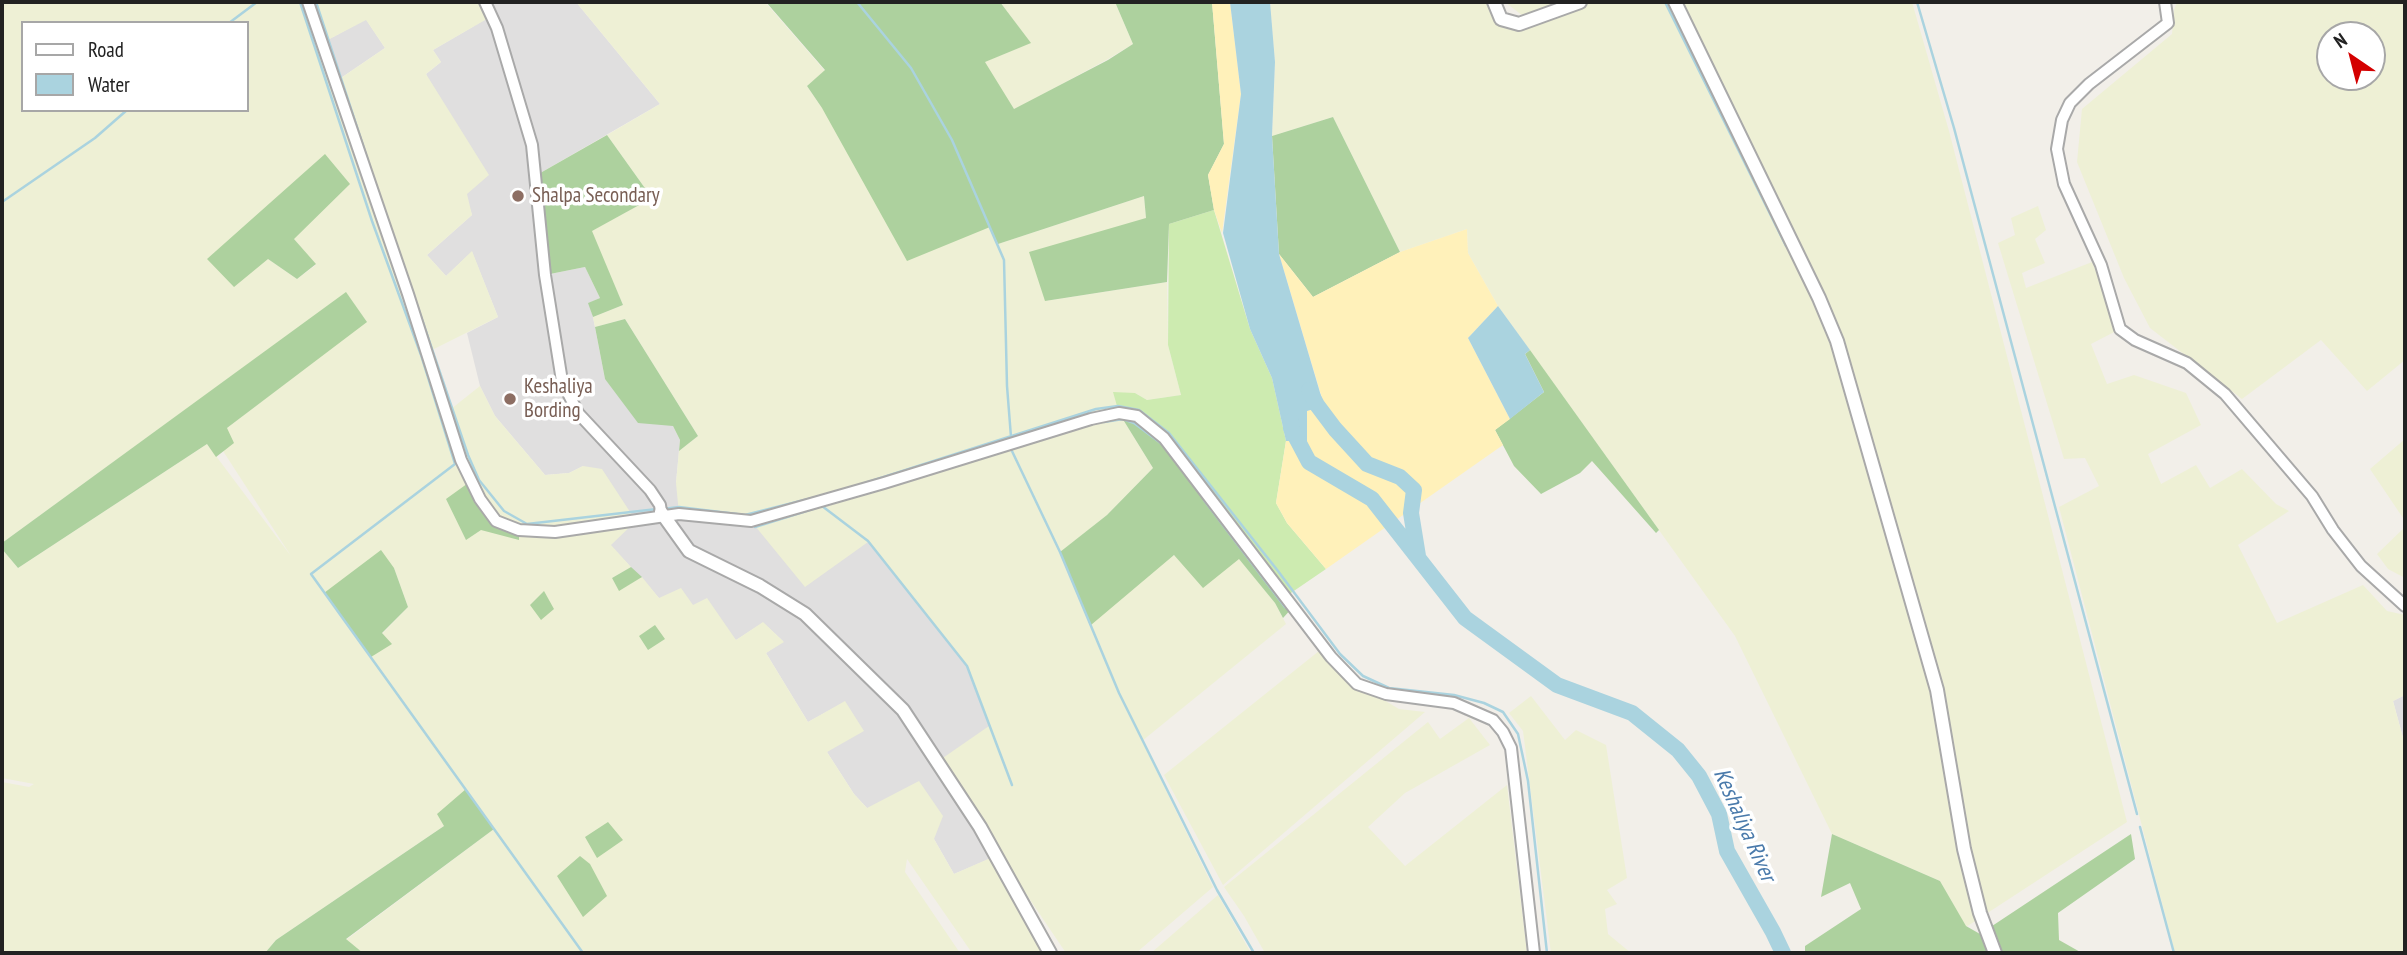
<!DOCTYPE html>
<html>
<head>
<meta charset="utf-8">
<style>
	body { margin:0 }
	#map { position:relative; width:2407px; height:955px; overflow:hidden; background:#f2efe9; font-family:"PT Sans Narrow",sans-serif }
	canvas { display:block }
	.frame { position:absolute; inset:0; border:4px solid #222; pointer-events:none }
	.legend { position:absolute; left:21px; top:21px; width:228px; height:91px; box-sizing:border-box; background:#fff; border:2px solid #a7a7a7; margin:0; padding:9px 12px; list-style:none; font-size:21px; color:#222 }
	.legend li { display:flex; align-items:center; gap:14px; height:35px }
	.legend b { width:35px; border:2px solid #a7a7a7 }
	.north { position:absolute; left:2316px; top:21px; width:70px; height:70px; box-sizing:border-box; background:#fff; border:2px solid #a7a7a7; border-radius:50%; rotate:325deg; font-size:19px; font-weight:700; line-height:28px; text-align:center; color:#222 }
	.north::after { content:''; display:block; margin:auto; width:24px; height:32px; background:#d40000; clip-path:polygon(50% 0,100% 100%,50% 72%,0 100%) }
</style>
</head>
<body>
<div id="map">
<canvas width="2407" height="955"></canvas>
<div class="frame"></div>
<ul class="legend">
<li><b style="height:9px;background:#fff"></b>Road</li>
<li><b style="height:19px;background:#aad3df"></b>Water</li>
</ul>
<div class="north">N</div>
</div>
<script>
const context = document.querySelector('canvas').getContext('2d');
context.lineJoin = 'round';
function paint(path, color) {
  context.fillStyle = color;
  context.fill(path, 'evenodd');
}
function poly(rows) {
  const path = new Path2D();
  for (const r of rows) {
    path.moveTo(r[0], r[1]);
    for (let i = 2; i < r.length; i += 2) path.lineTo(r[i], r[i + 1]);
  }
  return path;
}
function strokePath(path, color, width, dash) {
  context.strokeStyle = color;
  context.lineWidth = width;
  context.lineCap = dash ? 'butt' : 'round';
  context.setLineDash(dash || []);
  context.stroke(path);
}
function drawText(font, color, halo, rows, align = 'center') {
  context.font = font + ' "PT Sans Narrow",sans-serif';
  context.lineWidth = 7;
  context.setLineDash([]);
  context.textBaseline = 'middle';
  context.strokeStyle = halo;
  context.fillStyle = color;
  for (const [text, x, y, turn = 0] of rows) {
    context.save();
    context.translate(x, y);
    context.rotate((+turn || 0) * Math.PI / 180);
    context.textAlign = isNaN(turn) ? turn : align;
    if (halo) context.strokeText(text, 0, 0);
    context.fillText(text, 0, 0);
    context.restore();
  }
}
const residential = poly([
	[485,2,576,2,660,104,535,176,545,275,585,267,600,298,589,303,593,317,605,379,673,426,680,440,676,483,868,541,967,666,989,726,996,856,954,874,934,839,867,808,854,794,827,752,845,702,808,722,766,653,783,641,763,623,736,640,693,605,659,598,610,545,583,466,569,473,545,475,495,416,480,386,467,333,498,317,472,252,446,276,427,255,472,215,426,74,441,62,433,50,491,16],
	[366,19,385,48,335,82,322,43],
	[2405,695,2405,745,2393,701]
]);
const farmland = poly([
	[2,2,485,2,492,16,433,50,441,62,426,74,489,175,467,194,472,215,427,255,446,276,472,251,498,317,426,353,446,413,480,386,495,416,545,475,569,473,583,466,602,469,636,521,611,545,631,567,612,578,619,590,642,577,659,598,681,588,693,605,707,598,736,640,763,622,784,642,766,653,808,722,845,701,864,731,827,752,854,794,867,808,919,781,943,816,934,839,954,874,995,856,1046,953,972,953,907,859,905,872,960,953,363,953,346,940,494,829,444,826,276,940,265,953,2,953,2,782,29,787,34,784,2,778,2,549,18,568,207,444,291,556,223,451,227,428,366,321,346,293,2,543,2,203,14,194,2,201],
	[366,20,385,48,335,82,322,43],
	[23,23,247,23,247,110,23,110],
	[294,239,316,265,297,279,268,259],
	[394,568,408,607,382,634],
	[576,2,765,2,825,71,807,86,822,108,990,226,998,244,1144,196,1146,218,1045,301,1167,282,1168,345,1181,395,1147,400,1135,393,1119,413,1153,468,1107,515,1061,552,1239,558,1275,603,1286,624,1142,741,1213,887,1136,953,1066,953,937,762,989,726,967,666,868,542,805,587,751,521,679,514,676,483,679,451,698,436,625,319,595,327,593,317,623,305,591,231,652,198,607,135,660,104],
	[1000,2,1115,2,1133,44,1108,59,1014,110,984,62,1030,43],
	[1277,2,1494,2,1501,19,1519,24,1580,2,1912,2,1949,131,2127,822,1966,927,1940,881,1832,834,1735,636,1498,306,1468,253,1467,229,1400,252,1333,117,1272,136,1275,62,1270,5],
	[1505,2,1557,2,1523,16],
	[2177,2,2405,2,2405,360,2367,391,2321,340,2242,399,2150,328,2124,278,2077,162,2082,109,2172,34,2174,10],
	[2330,35,2372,35,2372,77,2330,77],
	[2038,206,2046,230,2035,239,2045,263,2022,273,2026,288,2092,262,2120,329,2091,344,2107,384,2134,375,2186,393,2201,425,2148,454,2161,484,2196,465,2210,488,2242,469,2276,504,2289,511,2238,545,2277,623,2363,585,2387,611,2405,615,2405,695,2393,701,2405,745,2405,953,2175,953,2059,507,2099,486,2085,458,2064,459,1998,243,2015,235,2011,218],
	[2405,439,2405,521,2370,469],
	[2405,527,2405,578,2388,569,2377,554],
	[1319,651,1351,687,1384,700,1399,709,1425,712,1223,885,1164,775],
	[1531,696,1565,740,1576,730,1606,745,1627,878,1607,890,1617,904,1605,909,1608,934,1631,953,1551,953,1523,731,1509,713],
	[1469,718,1490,745,1405,793,1368,827,1405,866,1507,785,1527,953,1265,953,1244,916,1224,887,1428,722,1440,739],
	[1218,895,1251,953,1151,953]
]);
const grass = poly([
	[1214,210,1250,329,1272,378,1286,441,1276,503,1287,523,1326,569,1285,597,1119,413,1113,392,1135,393,1147,400,1181,395,1168,345,1169,224]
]);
const forest = poly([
	[766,2,1000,2,1031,43,985,62,1014,109,1108,60,1133,44,1115,2,1212,2,1224,144,1208,175,1214,210,1169,224,1167,282,1045,301,1029,252,1146,218,1144,196,998,244,990,227,907,261,822,108,807,86,825,70],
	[1333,117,1400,252,1313,297,1279,254,1272,136],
	[607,135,652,198,592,231,623,305,593,317,588,303,600,298,585,267,545,275,535,176],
	[325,154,350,184,294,239,316,264,297,279,268,259,234,287,207,259],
	[346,292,367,322,227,428,234,443,216,457,207,444,18,568,2,549,2,543],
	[625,319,698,436,679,451,680,440,673,426,638,423,605,379,595,327],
	[1530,350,1659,530,1656,533,1592,461,1580,473,1541,494,1514,466,1495,430,1544,392,1525,354],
	[1119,413,1137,416,1164,438,1293,607,1283,618,1275,603,1239,559,1203,588,1174,555,1091,625,1060,552,1107,515,1153,468],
	[471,481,496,521,519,530,519,540,481,530,466,540,446,499],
	[381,550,394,568,408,607,382,633,392,644,371,657,324,593],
	[631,567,642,577,619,591,612,578],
	[544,591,554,609,541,620,530,605],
	[655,625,665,639,648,650,639,636],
	[466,789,494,829,346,939,363,953,265,953,276,940,444,826,437,814],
	[608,822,623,840,597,858,585,837],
	[1832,834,1940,881,1966,926,1980,934,2131,834,2135,859,2058,913,2059,940,2082,953,1805,953,1805,946,1861,909,1850,883,1821,897],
	[580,856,590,864,607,896,583,917,557,876]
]);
const sand = poly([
	[1212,2,1230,2,1241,94,1222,233,1214,210,1208,175,1224,144],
	[1467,229,1468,253,1498,306,1468,338,1510,419,1495,430,1503,445,1326,569,1287,523,1276,503,1286,441,1307,441,1307,411,1324,405,1279,254,1313,297,1400,252]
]);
const water = poly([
	[1230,2,1270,2,1275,62,1272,136,1279,254,1324,406,1307,411,1307,441,1286,441,1272,378,1250,329,1223,233,1241,94],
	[1498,306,1530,350,1525,354,1544,392,1510,419,1468,338]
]);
const stream = poly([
	[300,2,372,221,421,355,455,464,311,574,583,953],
	[316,2,370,167],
	[857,2,911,68,952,140,1004,260,1007,386,1011,437],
	[1665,2,1786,246],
	[1917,2,1954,128,2137,814],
	[229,23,257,2],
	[2,202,95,138,127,110],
	[417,305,468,455,479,480,504,511,527,524,657,509],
	[1104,422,1123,419,1134,423,1162,444],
	[1011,449,1060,552,1119,693,1217,890,1254,953],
	[865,483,1096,409,1118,406,1139,410,1169,433,1278,571,1340,654,1363,676,1389,688,1454,695,1484,703,1503,712,1518,734,1528,781,1547,953],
	[1204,500,1285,607],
	[822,506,868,541,967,666,1012,785],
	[663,509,679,507,745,515,832,493],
	[755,527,816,508],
	[2140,827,2174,953]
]);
const river = poly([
	[1309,390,1317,405,1335,429,1367,464,1400,477,1414,490,1411,513,1418,556],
	[1291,421,1291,428,1309,462,1372,499,1465,618,1557,685,1632,713,1678,750,1699,776,1719,814,1727,851,1773,932,1783,953]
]);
const minor = poly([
	[308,2,408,294,461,460,480,499,496,521,519,530,555,532,679,514,751,521,884,483,1091,419,1119,413,1137,416,1164,438,1331,657,1357,684,1386,694,1454,703,1493,720,1503,732,1511,748,1534,953],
	[485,2,497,28,532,145,545,275,562,381,578,413,650,490,660,505,661,512],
	[2165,2,2168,23,2089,84,2070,103,2062,120,2057,149,2064,184,2101,265,2120,329,2135,340,2187,363,2225,394,2312,496,2333,530,2361,566,2405,606]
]);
const tertiary = poly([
	[1494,2,1501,19,1519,24,1580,2],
	[1675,2,1819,298,1837,341,1937,690,1964,849,1980,913,1995,953],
	[661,512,689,551,760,586,805,614,903,710,980,827,1050,953]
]);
const markers = [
	[518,196,7,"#8d6e63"],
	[510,399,7,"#8d6e63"]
];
const educationNames = [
	["Shalpa Secondary",532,196],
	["Keshaliya",524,387],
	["Bording",524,411]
];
const waterNames = [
	["Keshaliya River",1744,825,66]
];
paint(residential, '#e0dfdf');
paint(farmland, '#eef0d5');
paint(grass, '#cdebb0');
paint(forest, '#add19e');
paint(sand, '#fff1ba');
paint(water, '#aad3df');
strokePath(stream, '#aad3df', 2.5);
strokePath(river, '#aad3df', 16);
strokePath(minor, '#a9a9a9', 14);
strokePath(tertiary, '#a9a9a9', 16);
strokePath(minor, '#fff', 10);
strokePath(tertiary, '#fff', 12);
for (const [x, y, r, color] of markers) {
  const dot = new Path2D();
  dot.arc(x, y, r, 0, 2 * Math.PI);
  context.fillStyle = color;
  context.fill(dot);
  strokePath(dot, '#fff', 2.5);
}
drawText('21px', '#785e54', '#fff', educationNames, 'left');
drawText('italic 23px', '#4a7aab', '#fff', waterNames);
</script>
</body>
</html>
